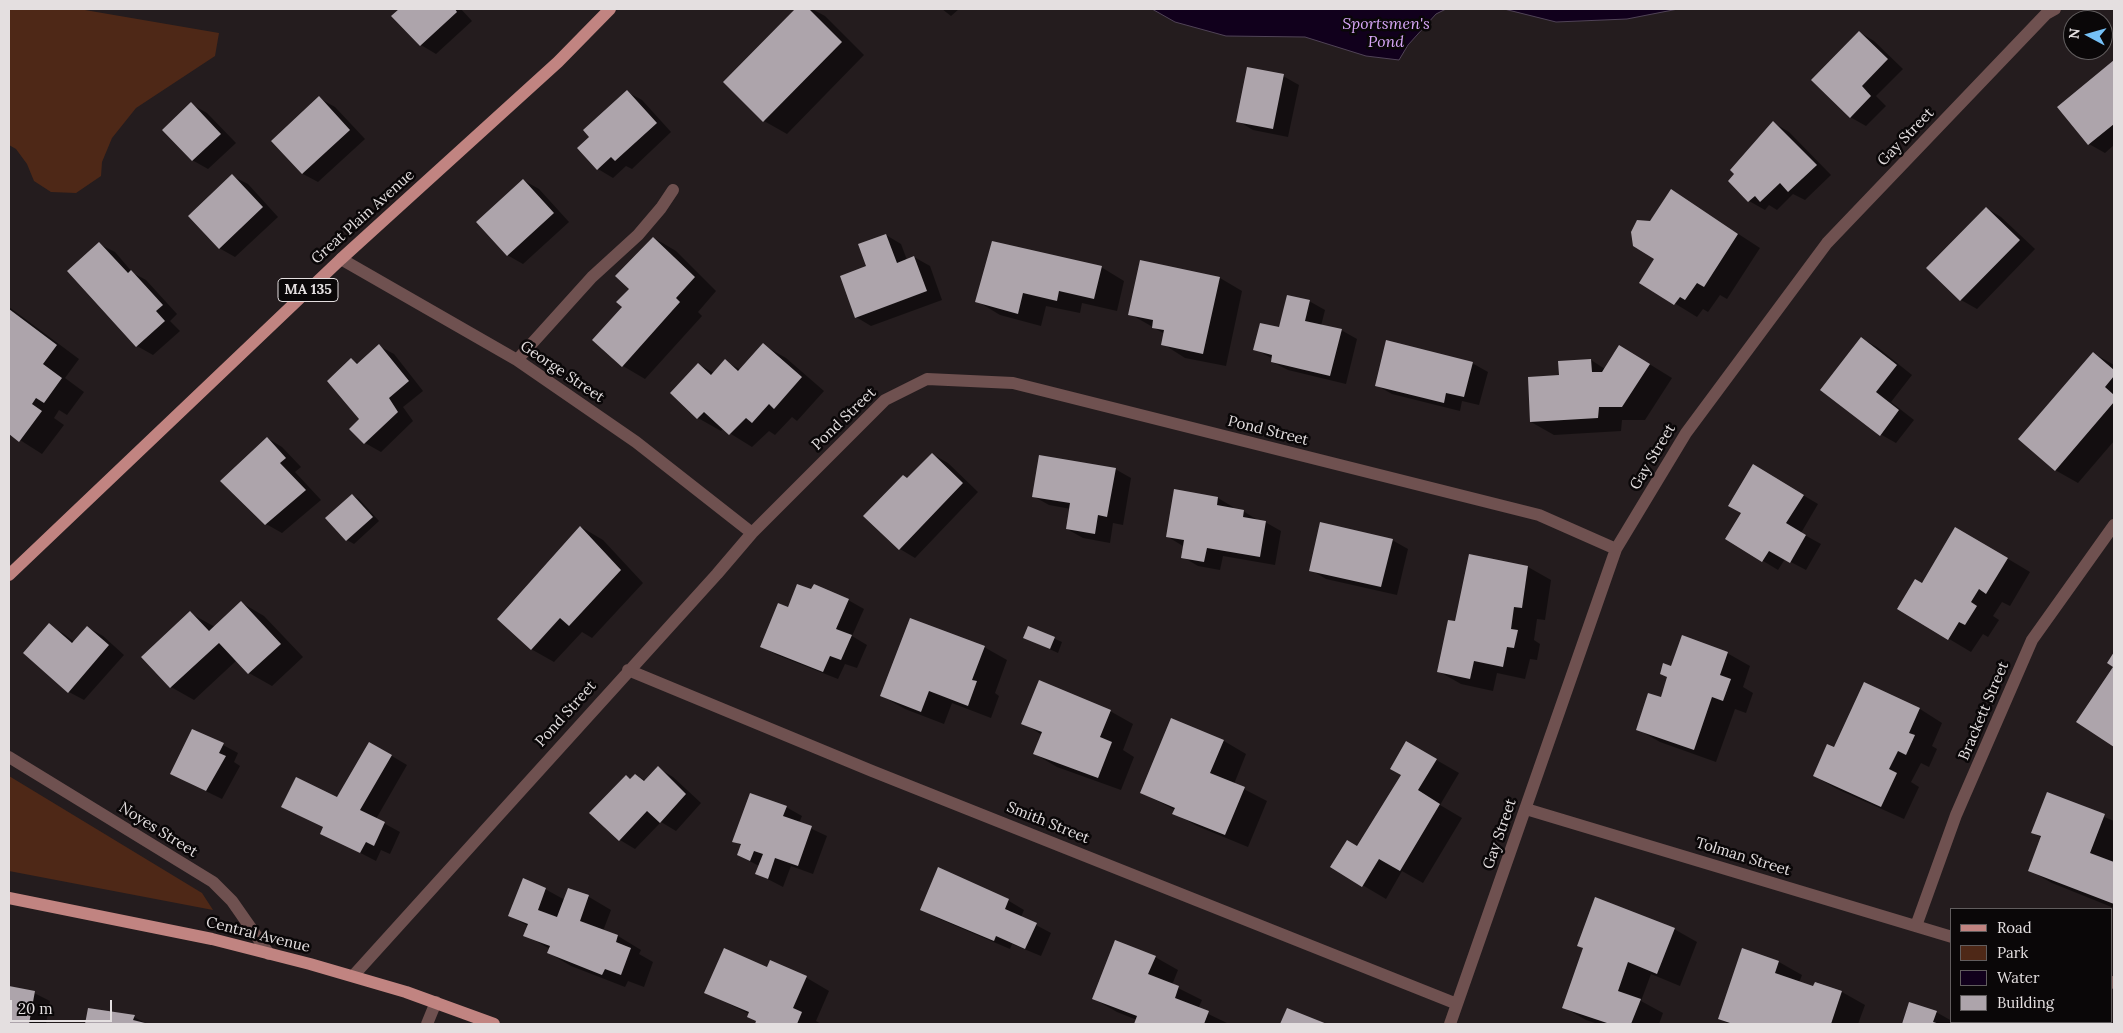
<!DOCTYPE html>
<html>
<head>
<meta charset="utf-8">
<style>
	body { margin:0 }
	#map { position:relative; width:2123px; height:1033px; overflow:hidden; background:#241c1e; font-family:Lora,serif }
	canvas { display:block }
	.frame { position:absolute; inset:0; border:10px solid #e4dfe0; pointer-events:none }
	.legend { position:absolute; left:1950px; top:908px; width:162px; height:115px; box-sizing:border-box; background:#0a0708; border:1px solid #615d5e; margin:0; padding:6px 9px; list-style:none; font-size:15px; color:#e4dfe0 }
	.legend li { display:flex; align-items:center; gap:10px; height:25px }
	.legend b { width:25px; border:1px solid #615d5e }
	.north { position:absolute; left:2063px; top:10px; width:50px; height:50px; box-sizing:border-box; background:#0a0708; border:1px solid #615d5e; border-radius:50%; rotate:276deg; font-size:14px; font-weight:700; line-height:20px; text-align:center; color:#e4dfe0 }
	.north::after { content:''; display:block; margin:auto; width:18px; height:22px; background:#75c0f6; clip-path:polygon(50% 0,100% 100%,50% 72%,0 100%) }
	.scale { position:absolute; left:10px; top:1000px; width:102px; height:22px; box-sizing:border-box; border:2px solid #e4dfe0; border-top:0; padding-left:6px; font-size:15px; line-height:18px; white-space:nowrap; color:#e4dfe0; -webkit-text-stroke:4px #0a0708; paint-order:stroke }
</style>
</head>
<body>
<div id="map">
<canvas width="2123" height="1033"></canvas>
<div class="frame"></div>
<ul class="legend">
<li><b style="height:6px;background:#c18481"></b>Road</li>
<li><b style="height:14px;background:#4e2817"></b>Park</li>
<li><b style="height:14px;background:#11001c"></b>Water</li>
<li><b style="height:14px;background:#ada4ab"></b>Building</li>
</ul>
<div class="north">N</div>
<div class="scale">20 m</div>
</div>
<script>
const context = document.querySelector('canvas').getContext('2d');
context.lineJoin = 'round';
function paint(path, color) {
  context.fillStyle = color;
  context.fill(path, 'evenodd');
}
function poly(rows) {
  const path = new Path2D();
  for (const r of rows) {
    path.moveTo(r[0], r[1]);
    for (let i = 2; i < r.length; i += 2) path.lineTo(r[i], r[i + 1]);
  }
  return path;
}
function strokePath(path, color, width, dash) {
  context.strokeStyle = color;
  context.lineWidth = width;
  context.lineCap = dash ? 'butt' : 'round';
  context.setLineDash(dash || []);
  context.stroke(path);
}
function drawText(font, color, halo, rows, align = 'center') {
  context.font = font + ' Lora,serif';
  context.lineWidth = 5;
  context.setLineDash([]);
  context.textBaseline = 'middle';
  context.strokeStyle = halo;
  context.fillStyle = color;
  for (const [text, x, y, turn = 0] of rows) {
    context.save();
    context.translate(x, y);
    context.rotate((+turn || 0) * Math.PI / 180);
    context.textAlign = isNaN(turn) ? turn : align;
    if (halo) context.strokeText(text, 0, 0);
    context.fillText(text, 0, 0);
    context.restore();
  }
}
const green = poly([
	[9,9,79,9,219,33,215,56,136,108,112,138,102,162,101,176,76,193,51,192,34,181,27,164,16,149,9,145],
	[9,776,202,893,213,910,9,871]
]);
const water = poly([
	[1152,9,1446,9,1436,14,1408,45,1399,60,1366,56,1305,37,1226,36,1175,22,1152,9],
	[1504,9,1678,9,1627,19,1556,22,1504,9]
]);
const shadow = poly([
	[401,9,461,9,472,21,436,54,421,45,393,16],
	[797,9,812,9,825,16,864,55,787,134,764,121,724,82],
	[942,9,959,9,951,16],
	[1859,32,1874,41,1903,69,1876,96,1886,106,1866,126,1850,117],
	[2114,62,2114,145,2105,153,2089,144,2058,107],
	[1283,76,1299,85,1288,137,1253,130,1238,121],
	[627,92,642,100,671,132,632,169,626,166,613,178,598,169,591,137],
	[319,98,335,107,365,139,318,182,303,174],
	[191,104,207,113,236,143,208,169,192,160],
	[1774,123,1789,132,1831,175,1805,200,1793,194,1777,210,1769,205,1765,210,1749,201],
	[232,176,248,184,278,217,235,257,219,248],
	[523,180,539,189,569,222,523,264,507,255],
	[1672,191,1760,248,1727,299,1720,295,1708,312,1703,309,1697,317,1640,282,1656,258,1650,223],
	[1986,208,2001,217,2035,249,1977,309,1961,300,1928,268],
	[886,235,901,244,907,260,914,257,930,266,942,300,871,326,856,317,868,267],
	[654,238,676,251,716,291,698,312,702,316,645,379,623,366,624,307],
	[99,244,115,252,133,273,146,280,177,314,170,321,180,331,153,355,137,346,69,271],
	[1101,267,1124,281,1117,311,1082,303,1080,313,1046,306,1041,326,1000,315,977,301],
	[1220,278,1242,291,1226,366,1185,358,1163,344,1165,334,1130,314],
	[1309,301,1325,310,1321,326,1341,330,1357,339,1346,384,1288,370,1272,362,1273,359,1255,349],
	[9,307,79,359,65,378,84,392,67,415,59,410,54,418,64,425,42,454,9,433],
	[1861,338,1877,347,1912,375,1891,402,1914,420,1896,443,1880,434],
	[763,345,786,358,824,391,797,421,792,417,775,435,769,431,752,447,723,429,721,431,698,418,672,393,698,364,714,373,725,361,741,370],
	[379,346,394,354,423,391,403,407,413,421,381,452,365,443,350,429,361,419,352,360,359,364],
	[1620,346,1672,378,1645,420,1622,420,1621,431,1554,435,1531,422,1560,376,1591,360,1605,369],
	[2093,353,2114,365,2114,441,2078,483,2055,470],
	[1472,363,1488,372,1479,405,1462,401,1460,411,1392,394,1376,385],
	[267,438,282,447,301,467,295,472,321,500,282,533,266,524,221,481],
	[932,454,948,463,978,492,915,558,900,549,908,479],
	[1115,469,1131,478,1123,525,1113,523,1110,543,1083,538,1067,529,1071,509,1049,505,1033,496],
	[1769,475,1818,504,1801,533,1821,544,1806,570,1785,559,1778,570,1727,539],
	[352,495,359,499,379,521,354,544,347,540],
	[1218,498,1233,507,1233,509,1243,511,1259,521,1265,522,1281,531,1275,565,1223,556,1220,570,1198,566,1183,557,1183,546,1168,537],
	[581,527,603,540,643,583,592,638,582,632,554,662,531,649],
	[1392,540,1408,549,1397,595,1326,579,1311,570],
	[1978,541,2030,572,2010,606,2002,602,1993,616,1999,620,1988,637,1983,634,1971,652,1899,609,1922,584],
	[1470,555,1528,567,1551,580,1545,620,1537,619,1534,640,1540,644,1537,660,1530,659,1525,679,1497,673,1493,691,1461,684,1438,671,1456,623],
	[848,600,864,609,852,636,867,645,857,668,845,664,838,679,777,655,762,647],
	[242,603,264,616,303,657,272,686,249,673,237,660,194,700,171,687,143,657,190,613,215,627],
	[49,625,64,634,74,642,87,627,103,636,124,655,84,700,69,692],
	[1028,627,1062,642,1058,653,1024,637],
	[984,647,1007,660,995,693,999,696,991,718,952,703,944,724,905,709,882,696],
	[1727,653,1750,666,1743,687,1753,693,1746,713,1735,709,1716,762,1660,742,1637,729,1661,699,1672,667],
	[2114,667,2114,746,2078,722],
	[1865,684,1920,709,1942,723,1932,746,1937,749,1929,767,1921,763,1911,782,1919,787,1904,819,1837,789,1814,776,1834,749],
	[1110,711,1133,724,1123,750,1134,757,1121,790,1057,767,1035,754,1042,735,1023,723],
	[1172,720,1224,741,1246,754,1234,784,1267,801,1248,847,1197,826,1174,813,1175,810,1142,793],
	[370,743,407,765,376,819,400,832,390,854,381,850,376,861,322,833,324,828,282,806,337,798],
	[1407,743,1459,773,1440,805,1462,818,1423,883,1402,871,1386,899,1332,867,1358,848,1402,775],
	[223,745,238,753,234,762,240,766,222,799,187,782],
	[658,768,673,777,701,803,676,831,661,822,635,849,620,840,626,776,632,780,636,775,646,781],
	[2047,793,2114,821,2114,908,2052,883,2029,870,2042,838,2032,832],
	[786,807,802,816,799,823,827,836,813,874,791,866,783,887,756,873,759,866,738,855,742,846,734,841],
	[939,869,1009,901,1024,910,1021,917,1051,933,1041,956,1012,944,1010,949,937,918,921,909],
	[545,889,565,900,569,889,589,897,611,910,603,931,618,936,641,950,639,954,653,962,644,987,628,981,625,987,571,966,549,953,550,949,525,935,528,926,510,916],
	[1674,929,1697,942,1680,986,1651,974,1641,1001,1663,1013,1659,1024,1598,1024,1586,1020,1563,1007],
	[1743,950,1779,962,1802,975,1799,983,1814,988,1815,983,1842,992,1865,1005,1858,1024,1729,1024,1720,1019],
	[1155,957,1178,970,1172,985,1202,1000,1198,1009,1229,1024,1136,1024,1137,1020,1117,1012,1094,999],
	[771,962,807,978,829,991,816,1021,821,1024,756,1024,757,1021,749,1014,705,992,768,969],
	[9,988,34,993,50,1001,46,1024,9,1024],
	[1910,1004,1936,1012,1952,1021,1951,1024,1904,1024],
	[89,1009,134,1017,147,1024,86,1024]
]);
const building = poly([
	[399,9,455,9,457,12,420,46,391,16],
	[795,9,809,9,842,42,763,122,723,82],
	[1859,31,1888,59,1862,86,1871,96,1850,118,1811,80],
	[2114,60,2114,124,2088,145,2057,107],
	[1247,67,1284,74,1273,129,1236,122],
	[627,90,657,123,615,161,611,157,597,170,577,148,589,137,583,130],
	[319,96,350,130,302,174,271,141],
	[191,102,221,134,192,161,162,130],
	[1773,121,1817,165,1788,192,1780,183,1760,202,1755,196,1748,202,1728,181,1734,174,1730,170],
	[232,174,263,207,219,249,188,216],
	[523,179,554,213,507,256,476,222],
	[1671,189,1738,234,1704,287,1697,283,1685,300,1680,297,1674,305,1639,283,1654,259,1633,246,1631,232,1637,220,1650,221],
	[1986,207,2020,240,1960,301,1926,268],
	[886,234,897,263,914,256,927,291,855,318,840,276,866,266,858,244],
	[653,237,695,277,676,298,680,302,622,367,592,340,622,307,616,302,629,289,615,276],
	[992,241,1102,266,1094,299,1059,291,1057,301,1023,293,1018,314,975,302],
	[99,242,128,273,131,270,163,305,156,311,165,321,136,347,67,271],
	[1140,260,1220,277,1203,354,1161,345,1164,330,1152,328,1153,320,1128,315],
	[1287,295,1310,300,1305,321,1342,329,1330,376,1271,362,1272,355,1253,350,1260,323,1279,327],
	[9,309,57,345,43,364,62,378,44,403,36,398,32,404,42,411,19,442,9,434],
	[1861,337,1897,365,1876,392,1899,410,1880,436,1820,390],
	[1386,340,1473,362,1464,397,1446,393,1444,403,1375,386],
	[763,343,802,377,774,409,769,404,752,423,746,418,729,435,704,412,697,419,670,393,698,363,711,375,725,359,738,371],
	[379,344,409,381,389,398,398,412,364,444,349,429,359,419,327,381,351,358,357,364],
	[1619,345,1650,364,1622,407,1599,407,1598,418,1530,422,1528,377,1559,375,1558,361,1591,359,1592,372,1602,372],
	[2093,352,2114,370,2114,376,2105,387,2114,395,2114,402,2055,471,2018,439],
	[267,437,286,458,280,463,306,490,265,525,220,481],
	[932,453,963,483,899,550,863,516,903,475,907,478],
	[1039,455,1116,468,1107,517,1098,515,1095,534,1066,529,1070,503,1032,497],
	[1753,464,1804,495,1786,523,1806,535,1790,563,1769,551,1762,562,1725,539,1741,513,1728,506],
	[1174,489,1218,497,1217,505,1244,510,1243,517,1266,521,1260,557,1207,548,1204,562,1181,558,1184,540,1166,537],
	[352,494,373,517,346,541,325,518],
	[1320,522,1393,539,1381,587,1309,571],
	[580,526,621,570,569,626,560,618,531,650,497,619],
	[1955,527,2008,558,1986,594,1979,589,1971,602,1977,606,1965,625,1959,622,1948,640,1897,609,1915,579,1922,583],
	[1469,554,1528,566,1522,608,1514,607,1511,629,1518,630,1514,648,1507,647,1503,667,1474,661,1470,679,1437,672,1448,620,1455,621],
	[797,584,811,589,814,584,849,599,836,629,852,635,841,660,830,656,823,672,760,647,778,603,788,607],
	[241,601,281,644,248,674,219,643,170,688,141,657,190,611,209,631],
	[910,618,985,646,972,680,977,681,968,706,929,691,921,712,880,696],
	[49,623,72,643,87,626,109,645,68,693,23,653],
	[1028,626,1055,637,1050,649,1023,638],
	[1682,635,1728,652,1720,675,1731,679,1723,701,1712,697,1694,750,1636,730,1648,693,1661,697,1667,677,1660,674,1663,663,1671,666],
	[2114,652,2114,747,2076,722,2113,667,2107,663],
	[1039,680,1111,710,1100,737,1112,742,1098,778,1033,754,1042,732,1021,724],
	[1864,682,1920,708,1909,733,1915,735,1906,755,1898,751,1889,769,1897,773,1881,807,1813,776,1827,744,1834,747],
	[1171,718,1224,740,1210,773,1245,787,1225,835,1172,814,1175,808,1140,793],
	[192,729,224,743,219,753,226,756,206,791,170,774],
	[1406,741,1437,759,1418,790,1440,804,1400,871,1379,859,1362,887,1330,867,1347,840,1357,846,1401,775,1390,769],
	[369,742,392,755,360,810,385,822,374,846,366,842,360,853,320,834,323,827,281,807,296,777,337,797],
	[658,766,686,794,660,823,647,811,619,841,589,813,626,775,630,779,635,774,644,781],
	[2047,792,2105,814,2090,853,2114,862,2114,904,2028,871,2041,836,2031,833],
	[750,793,787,806,783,816,812,826,798,866,775,858,768,879,755,874,763,854,754,851,750,861,737,855,741,844,732,842],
	[938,867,1009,899,1005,909,1037,923,1025,949,996,936,994,941,920,910],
	[523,878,546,888,538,910,557,917,568,888,589,895,580,921,618,935,616,942,631,948,621,975,605,969,602,975,547,953,550,946,523,936,528,924,508,916],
	[1595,897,1675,928,1657,974,1628,962,1618,991,1641,999,1631,1024,1610,1024,1562,1008,1583,948,1577,946],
	[1115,940,1156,956,1148,974,1179,986,1175,998,1209,1011,1204,1024,1134,1024,1137,1016,1092,999],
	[724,948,767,967,770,960,807,976,793,1008,802,1012,797,1024,755,1024,756,1021,747,1017,749,1012,704,993],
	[1742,948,1779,961,1775,973,1813,986,1815,982,1842,991,1831,1024,1733,1024,1718,1019],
	[9,986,35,991,29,1024,9,1023],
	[1909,1002,1937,1011,1933,1022,1940,1024,1902,1024],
	[88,1008,135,1015,133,1020,149,1024,85,1024],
	[1287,1008,1327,1024,1280,1024]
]);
const minor = poly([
	[341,259,517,360,636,442,752,533],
	[517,360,592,277,638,235,661,208,673,190],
	[628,670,872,771,1457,1004],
	[9,757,213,882,232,901,269,954],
	[1526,809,1952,937],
	[1916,926,1956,815,2032,640,2114,525],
	[353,976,717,574,752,533,885,400,927,379,1013,383,1539,515,1616,549],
	[2112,982,2114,983],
	[427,1024,436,1002],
	[1450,1024,1616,549,1686,433,1827,243,2046,14,2055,9]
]);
const major = poly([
	[9,575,341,259,558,62,610,9],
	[9,898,212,939,310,964,406,992,494,1024]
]);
const shields = [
	[308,290,60]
];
const shieldNames = [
	["MA 135",308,290]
];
const streetNames = [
	["Gay Street",1906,137,-46],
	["Great Plain Avenue",363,217,-42],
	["George Street",562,372,34],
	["Pond Street",844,419,-44],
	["Pond Street",1268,431,14],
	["Gay Street",1653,457,-59],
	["Brackett Street",1984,711,-67],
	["Pond Street",566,714,-48],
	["Smith Street",1048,823,22],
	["Noyes Street",158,830,32],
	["Gay Street",1500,834,-71],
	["Tolman Street",1743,857,17],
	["Central Avenue",258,935,14]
];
const waterNames = [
	["Sportsmen's",1386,24],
	["Pond",1386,42]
];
paint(green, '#4e2817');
paint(water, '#11001c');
strokePath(water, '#504357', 1);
paint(shadow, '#0007');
paint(building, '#ada4ab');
strokePath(minor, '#6f5150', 12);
strokePath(major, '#c18481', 12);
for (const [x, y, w] of shields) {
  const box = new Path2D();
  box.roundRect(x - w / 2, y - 11.5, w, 23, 4);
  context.fillStyle = '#0a0708';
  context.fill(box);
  strokePath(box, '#e4dfe0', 1);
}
drawText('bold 14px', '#e4dfe0', null, shieldNames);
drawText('15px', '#e4dfe0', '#0a0708', streetNames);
drawText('italic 16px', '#d7a7f7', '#0a0708', waterNames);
</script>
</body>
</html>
